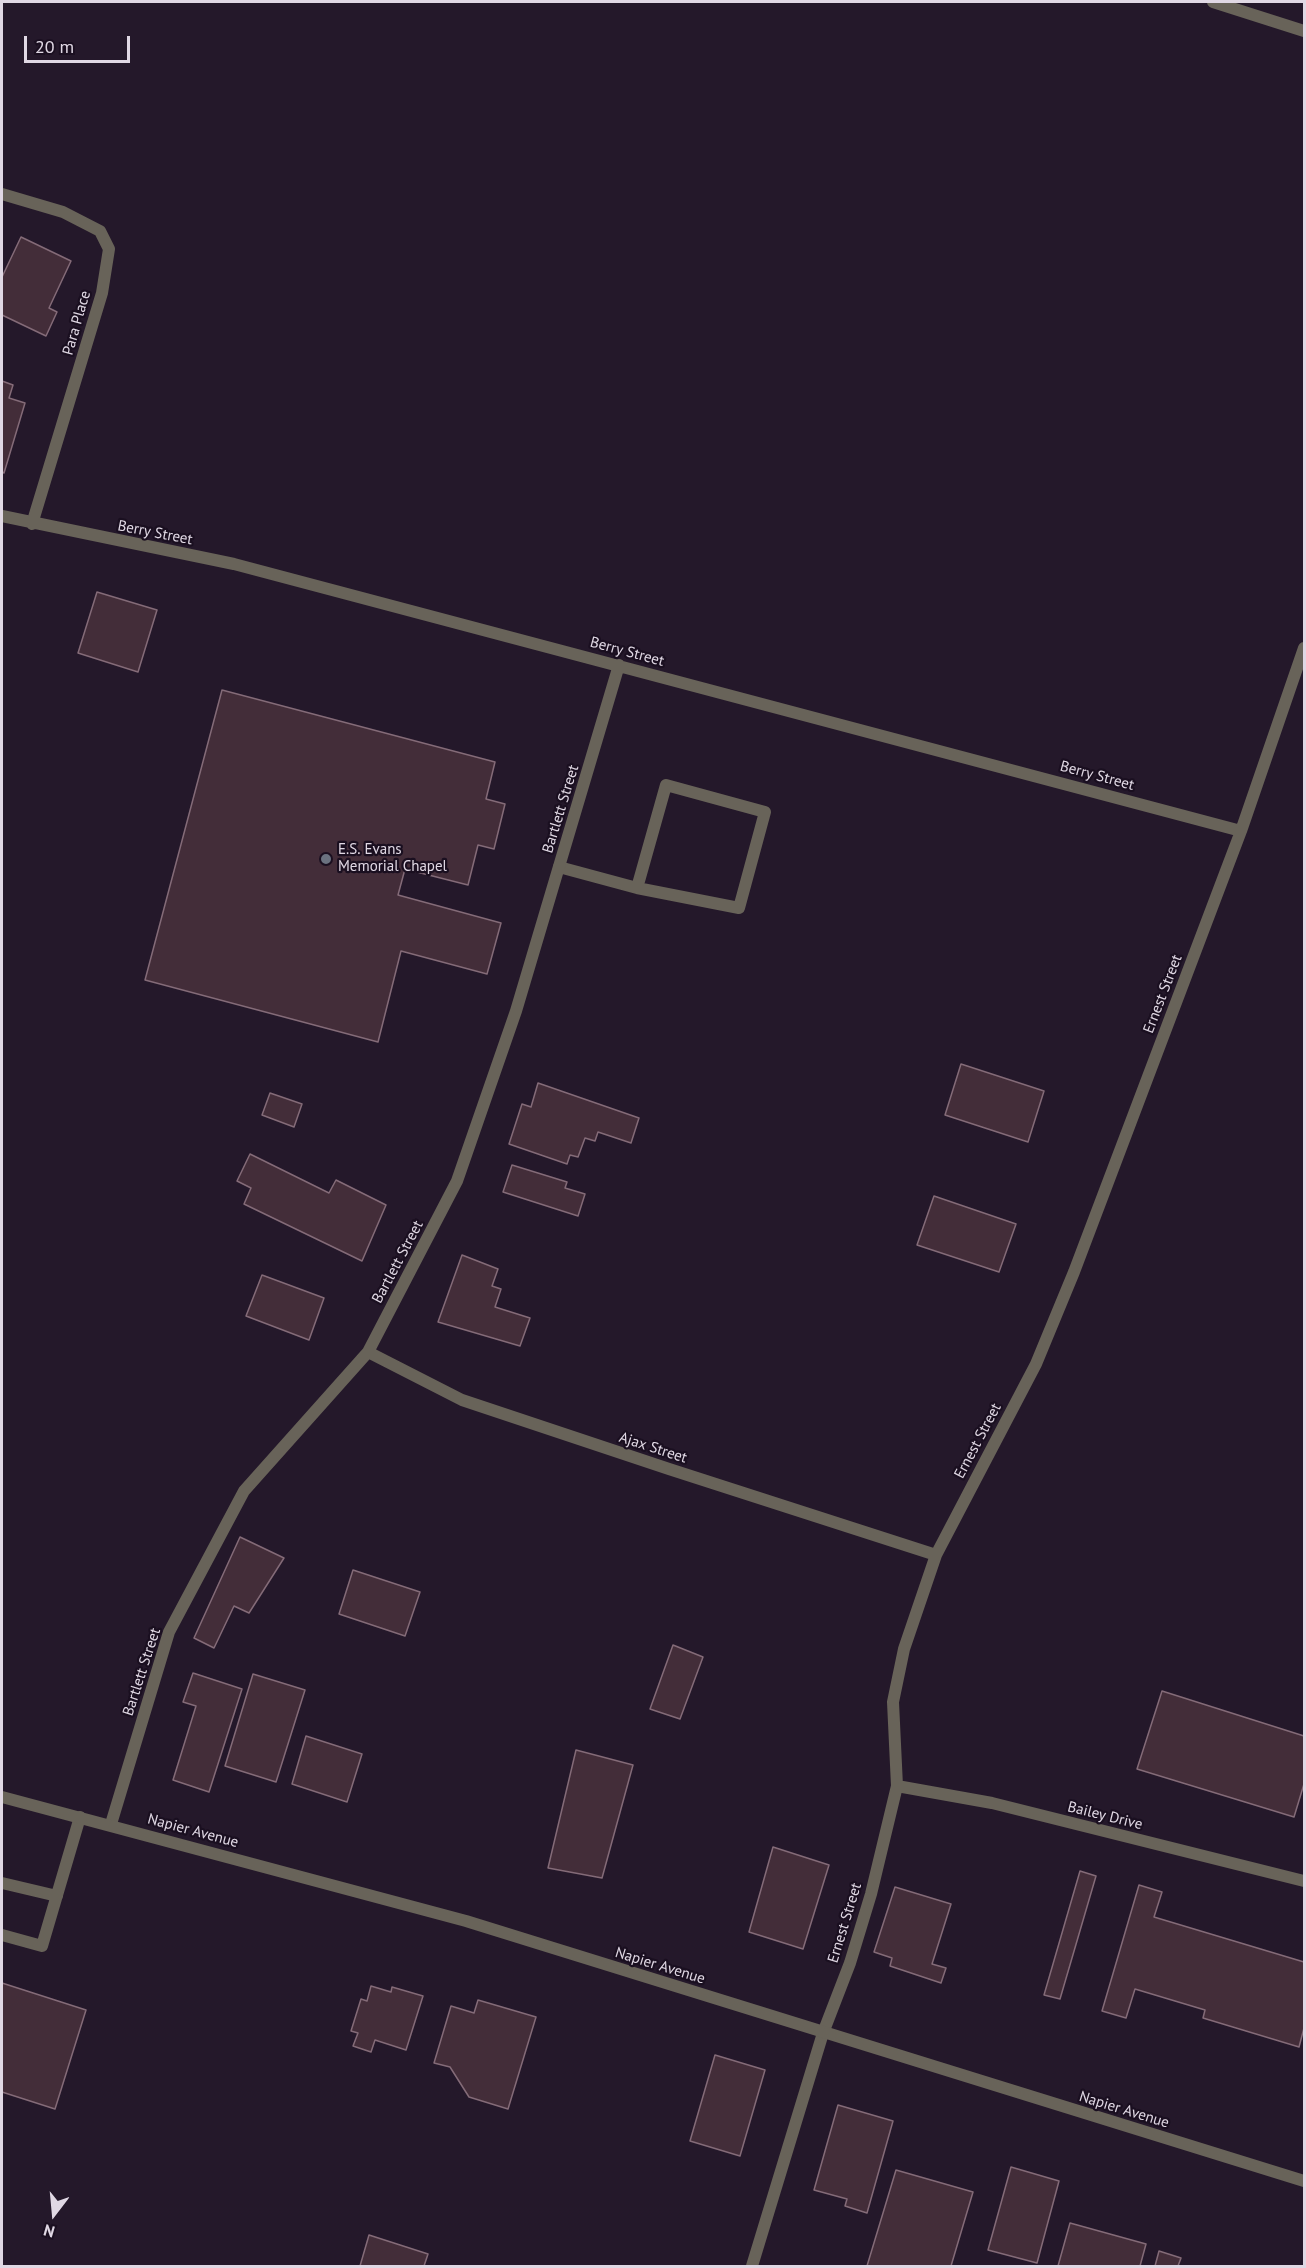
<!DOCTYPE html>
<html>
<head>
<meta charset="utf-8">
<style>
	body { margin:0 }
	#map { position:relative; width:1306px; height:2268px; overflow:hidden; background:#24182a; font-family:"PT Sans",sans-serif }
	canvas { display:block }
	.frame { position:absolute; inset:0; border:3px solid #e0d8e4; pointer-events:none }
	.north { position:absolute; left:24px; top:2184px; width:60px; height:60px; -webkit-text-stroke:4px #1a0f20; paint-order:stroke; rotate:196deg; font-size:16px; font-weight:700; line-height:24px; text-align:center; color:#e0d8e4 }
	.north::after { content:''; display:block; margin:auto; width:21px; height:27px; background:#e0d8e4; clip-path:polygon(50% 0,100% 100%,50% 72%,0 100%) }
	.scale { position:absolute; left:24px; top:36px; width:106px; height:27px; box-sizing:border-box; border:3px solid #e0d8e4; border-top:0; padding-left:8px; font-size:18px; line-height:21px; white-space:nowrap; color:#e0d8e4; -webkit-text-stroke:4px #1a0f20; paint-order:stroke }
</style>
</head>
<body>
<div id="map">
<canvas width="1306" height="2268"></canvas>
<div class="frame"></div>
<div class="north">N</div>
<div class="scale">20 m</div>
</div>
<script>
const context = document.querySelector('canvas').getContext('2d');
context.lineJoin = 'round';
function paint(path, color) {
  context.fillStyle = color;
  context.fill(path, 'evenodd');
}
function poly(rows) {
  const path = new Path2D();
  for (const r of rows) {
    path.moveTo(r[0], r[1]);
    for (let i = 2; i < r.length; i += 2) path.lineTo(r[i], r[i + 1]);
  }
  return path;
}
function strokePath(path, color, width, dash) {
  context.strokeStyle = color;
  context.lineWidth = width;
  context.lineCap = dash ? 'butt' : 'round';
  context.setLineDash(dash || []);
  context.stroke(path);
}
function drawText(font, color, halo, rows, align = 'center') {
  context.font = font + ' "PT Sans",sans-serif';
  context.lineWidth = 4.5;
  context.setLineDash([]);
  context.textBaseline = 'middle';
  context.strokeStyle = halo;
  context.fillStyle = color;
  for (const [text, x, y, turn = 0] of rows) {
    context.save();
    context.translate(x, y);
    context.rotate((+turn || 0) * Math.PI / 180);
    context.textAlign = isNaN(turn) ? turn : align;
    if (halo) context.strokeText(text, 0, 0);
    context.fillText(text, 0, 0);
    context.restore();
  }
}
const building = poly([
	[21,237,71,261,49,308,57,312,46,336,2,315,2,277,21,237],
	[2,381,13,385,9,398,25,403,4,473,2,472,2,381],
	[97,592,157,610,138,672,78,653,97,592],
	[222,690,495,762,486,799,505,804,494,849,478,845,468,885,405,869,398,895,501,923,487,974,401,951,378,1042,145,980,222,690],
	[961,1064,1044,1091,1028,1142,945,1115,961,1064],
	[538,1083,639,1118,631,1143,598,1132,595,1141,585,1138,578,1157,570,1155,567,1164,509,1144,522,1104,531,1107,538,1083],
	[270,1093,302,1104,294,1127,262,1115,270,1093],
	[250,1154,329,1193,336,1180,386,1205,362,1261,244,1204,251,1188,237,1181,250,1154],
	[512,1165,567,1182,565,1188,585,1194,578,1216,503,1192,512,1165],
	[934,1196,1016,1224,999,1272,917,1245,934,1196],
	[462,1255,498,1269,492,1286,501,1289,495,1307,530,1318,520,1346,438,1322,462,1255],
	[262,1275,324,1298,309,1340,246,1316,262,1275],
	[240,1537,284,1558,249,1613,234,1606,214,1648,194,1638,240,1537],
	[353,1570,420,1592,405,1636,339,1614,353,1570],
	[673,1645,703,1657,680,1719,650,1709,673,1645],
	[193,1673,242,1689,209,1792,173,1780,196,1706,183,1702,193,1673],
	[253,1674,305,1690,276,1782,225,1766,253,1674],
	[1162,1691,1304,1736,1304,1784,1294,1817,1137,1769,1162,1691],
	[306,1736,362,1754,347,1802,292,1784,306,1736],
	[576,1750,633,1765,602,1878,548,1868,576,1750],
	[773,1847,829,1865,803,1949,749,1932,773,1847],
	[1080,1871,1096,1876,1060,1999,1044,1995,1080,1871],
	[1139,1885,1162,1892,1154,1917,1304,1962,1304,2028,1299,2047,1203,2018,1205,2010,1135,1989,1126,2018,1102,2011,1139,1885],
	[895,1887,951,1904,932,1964,946,1968,941,1983,890,1966,892,1958,874,1952,895,1887],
	[2,1983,86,2010,55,2109,2,2092,2,1983],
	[371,1986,391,1992,392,1987,423,1996,406,2050,375,2040,371,2052,353,2046,358,2033,351,2031,361,1999,367,2001,371,1986],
	[478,2000,536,2017,508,2109,469,2097,450,2067,434,2063,451,2006,474,2013,478,2000],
	[715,2055,765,2070,740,2156,690,2141,715,2055],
	[838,2105,893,2121,867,2213,845,2206,847,2199,814,2190,838,2105],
	[1011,2167,1059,2181,1037,2263,988,2250,1011,2167],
	[896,2170,973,2192,951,2266,867,2266,896,2170],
	[1070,2223,1146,2244,1140,2266,1058,2266,1070,2223],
	[369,2235,428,2254,424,2266,360,2266,369,2235],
	[1159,2251,1181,2258,1178,2266,1155,2266,1159,2251]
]);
const service = poly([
	[559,867,637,888,739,908,765,812,666,785,637,888],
	[2,1883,57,1896],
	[2,1935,42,1946,80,1817]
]);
const minor = poly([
	[1213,2,1304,31],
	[2,194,63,212,100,231,109,249,102,293,32,524],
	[2,516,234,564,1241,831],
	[368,1352,462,1400,669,1469,936,1555],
	[897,1786,992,1803,1304,1881],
	[111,1824,169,1632,244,1491,368,1352,457,1181,516,1011,619,665],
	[752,2266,823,2033,850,1963,871,1894,897,1786,893,1702,904,1649,936,1555,1036,1364,1074,1272,1241,831,1304,648]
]);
const tertiary = poly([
	[2,1797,466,1921,1304,2181]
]);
const markers = [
	[326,859,6,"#6b7280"]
];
const streetNames = [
	["Para Place",77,323,-74],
	["Berry Street",155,533,11],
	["Berry Street",627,652,15],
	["Berry Street",1097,776,15],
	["Bartlett Street",561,809,-73],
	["Ernest Street",1163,994,-69],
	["Bartlett Street",398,1262,-62],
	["Ernest Street",978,1441,-62],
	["Ajax Street",653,1448,18],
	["Bartlett Street",142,1672,-72],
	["Bailey Drive",1105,1816,14],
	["Napier Avenue",193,1831,15],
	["Ernest Street",845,1923,-73],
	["Napier Avenue",660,1966,17],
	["Napier Avenue",1124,2110,17]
];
const poiNames = [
	["E.S. Evans",338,850],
	["Memorial Chapel",338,867]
];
paint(building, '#432d39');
strokePath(building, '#846b78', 1.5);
strokePath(service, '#686359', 12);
strokePath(minor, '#686359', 12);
strokePath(tertiary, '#686359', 12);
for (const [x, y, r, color] of markers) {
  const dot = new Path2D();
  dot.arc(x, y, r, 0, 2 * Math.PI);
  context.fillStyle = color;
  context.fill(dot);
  strokePath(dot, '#1a0f20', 2);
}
drawText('15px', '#e0d8e4', '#1a0f20', streetNames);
drawText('15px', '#e0d8e4', '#1a0f20', poiNames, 'left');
</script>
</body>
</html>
